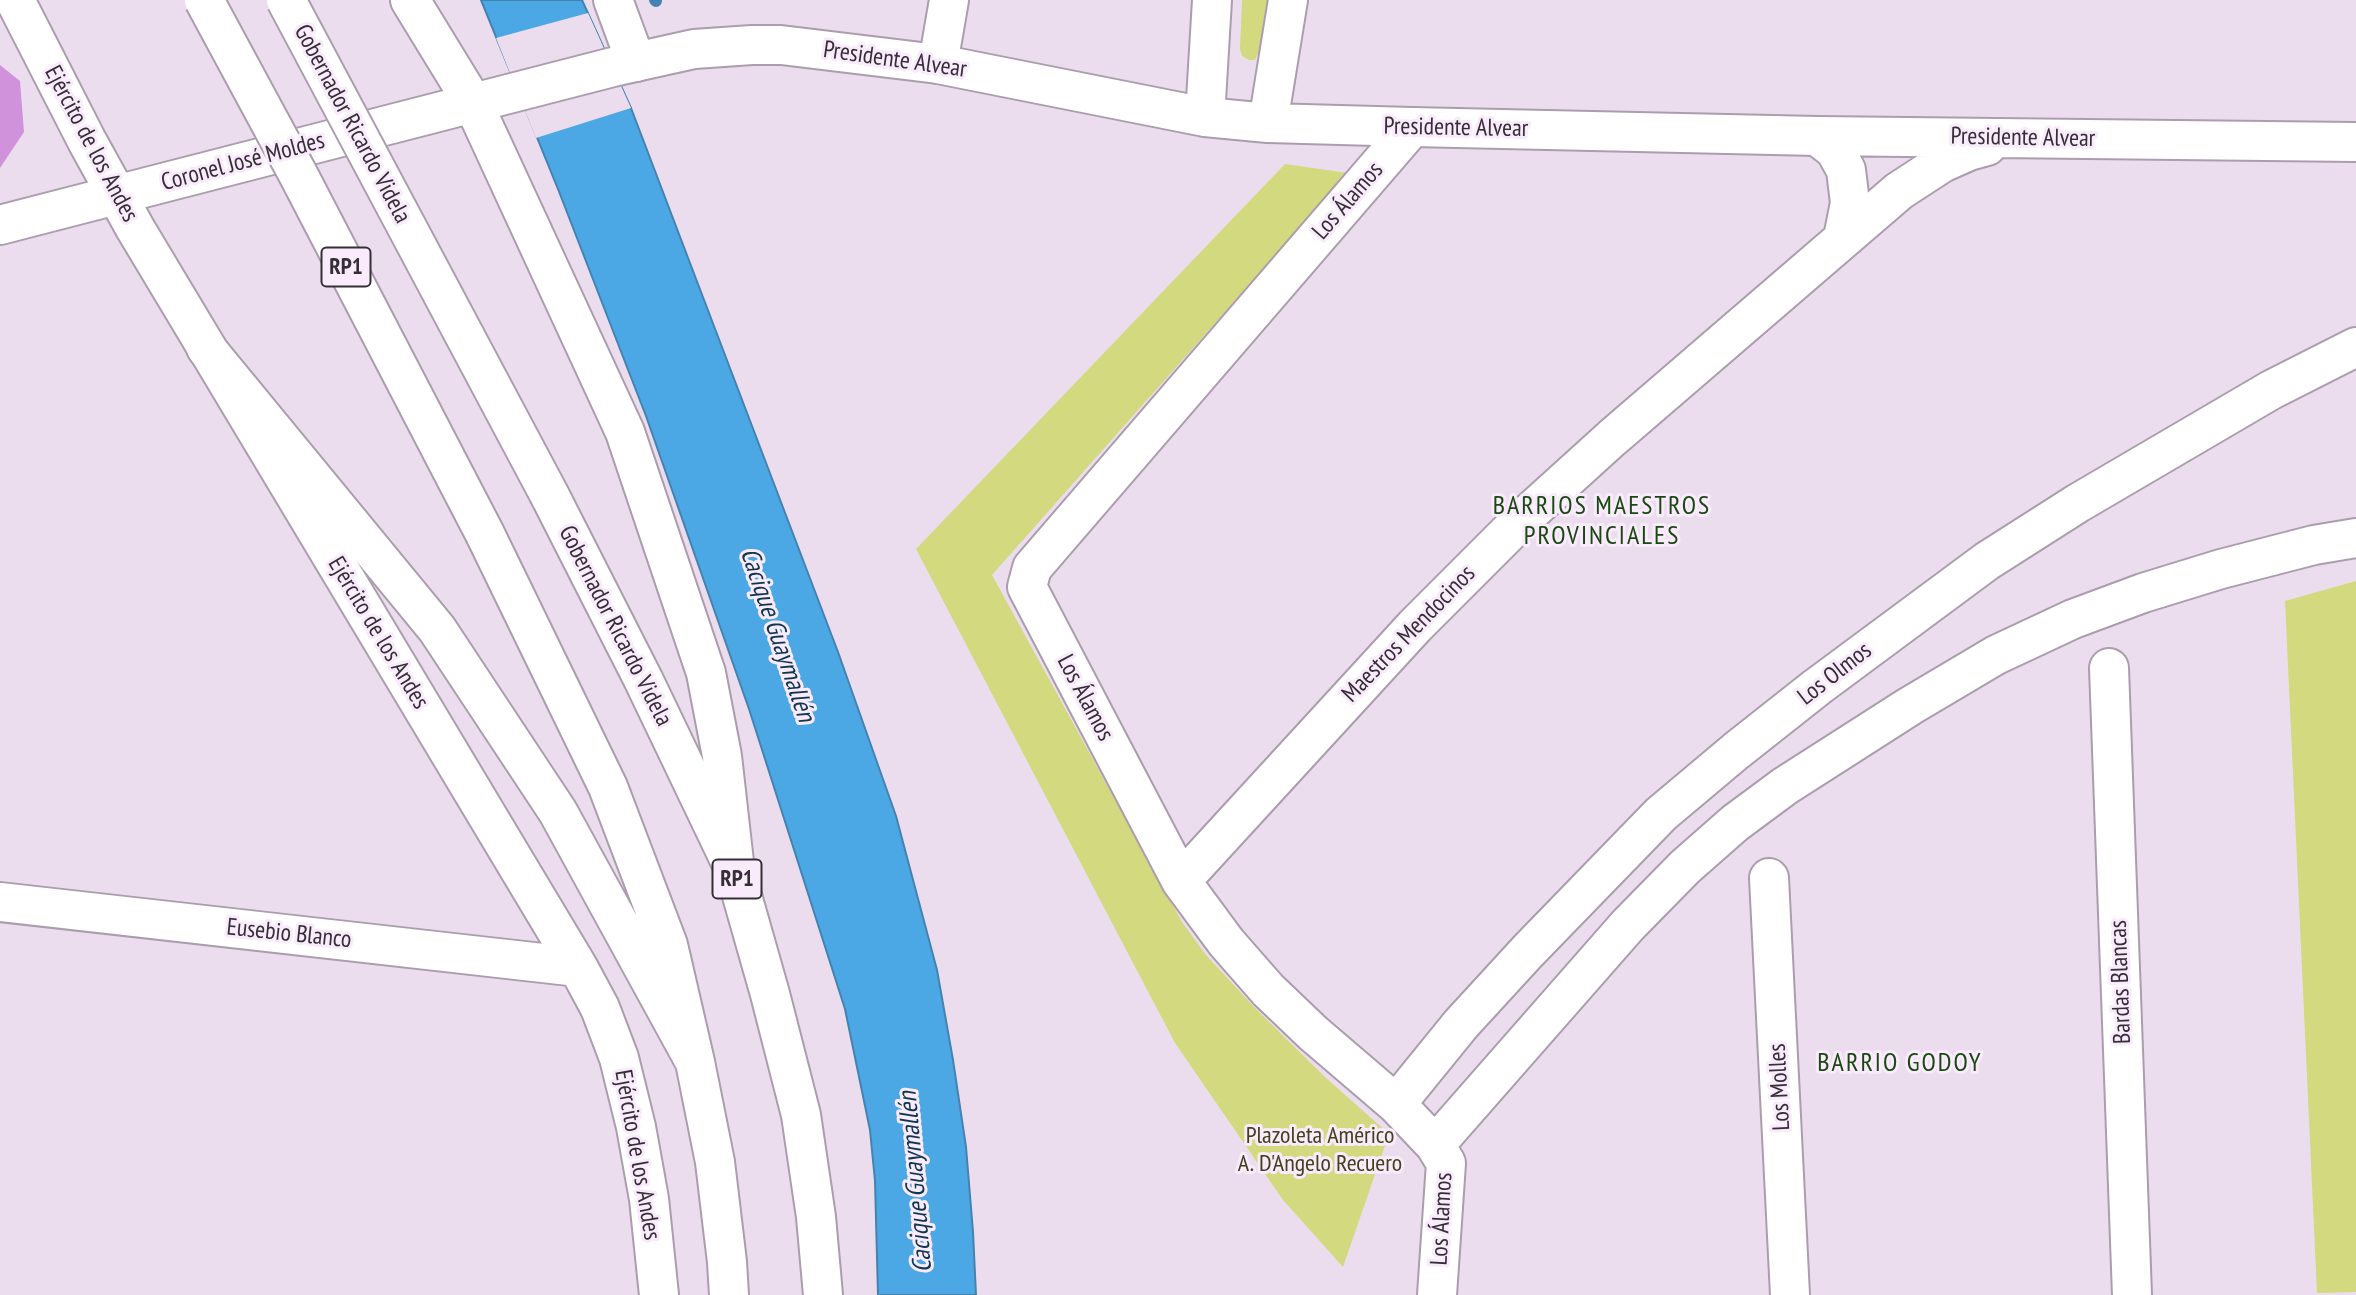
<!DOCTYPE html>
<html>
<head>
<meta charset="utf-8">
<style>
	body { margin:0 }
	canvas { display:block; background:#ecddee }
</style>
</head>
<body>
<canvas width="2356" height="1295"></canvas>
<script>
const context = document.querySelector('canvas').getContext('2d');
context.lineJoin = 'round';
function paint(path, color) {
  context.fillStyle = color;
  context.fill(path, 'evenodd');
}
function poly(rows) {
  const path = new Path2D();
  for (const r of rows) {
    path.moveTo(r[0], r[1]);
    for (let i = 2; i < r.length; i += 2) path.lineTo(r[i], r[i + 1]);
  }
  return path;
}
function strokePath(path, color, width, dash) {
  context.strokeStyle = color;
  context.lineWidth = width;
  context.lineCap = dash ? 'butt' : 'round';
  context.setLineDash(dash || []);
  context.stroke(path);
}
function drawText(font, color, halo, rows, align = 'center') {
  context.font = font + ' "PT Sans Narrow",sans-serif';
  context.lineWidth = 6;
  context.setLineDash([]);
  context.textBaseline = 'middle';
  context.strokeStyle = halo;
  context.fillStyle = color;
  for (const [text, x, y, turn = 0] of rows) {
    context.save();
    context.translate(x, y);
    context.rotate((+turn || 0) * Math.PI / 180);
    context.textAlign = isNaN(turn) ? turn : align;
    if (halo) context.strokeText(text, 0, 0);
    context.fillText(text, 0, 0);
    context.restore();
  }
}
const green = poly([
	[1242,0,1269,0,1259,51,1255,60,1249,60,1242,56,1240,49],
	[1285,164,1348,173,992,575,1182,922,1206,955,1256,1009,1325,1077,1389,1134,1343,1267,1283,1200,1175,1043,916,549],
	[2356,581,2356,1292,2317,1293,2285,601]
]);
const water = poly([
	[481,0,582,0,631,108,838,652,896,816,937,970,953,1060,966,1147,973,1232,976,1295,878,1295,875,1181,870,1130,845,1009,749,709,646,416,558,189,481,0]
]);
const pier = poly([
	[588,13,631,108,536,138,496,38]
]);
const stream = poly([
	[655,0,656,1]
]);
const building = poly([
	[0,65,20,81,24,132,0,168]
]);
const minor = poly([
	[15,0,87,141,135,228,578,967,600,1008,619,1058,636,1127,649,1199,659,1295],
	[613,0,636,62],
	[938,64,949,0],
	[1817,136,1835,150,1846,170,1850,203,1843,238],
	[0,225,116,195],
	[2109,668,2132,1295],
	[1769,878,1790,1295],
	[1181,881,1415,626,1516,525,1612,438,1899,191,1942,163,1969,151,1987,146],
	[0,902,578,967],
	[1396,1104,1461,1024,1528,951,1661,814,1736,751,1817,687,1987,561,2078,503,2271,390,2356,347],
	[1435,1145,1628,925,1685,867,1735,823,1785,786,1910,706,1996,655,2073,619,2143,593,2221,569,2314,545,2356,538],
	[1437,1295,1446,1163,1435,1145,1396,1104,1313,1033,1268,990,1226,942,1181,881,1027,587,1032,568,1412,127,1817,136,2356,142]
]);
const major = poly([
	[1205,117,1212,0],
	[1268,123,1288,0],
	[116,195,613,67,694,49,752,45,781,45,938,64,1205,117,1268,123,1412,127]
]);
const highway = poly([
	[410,0,473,103,625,432,706,673,722,756,735,871],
	[206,348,437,629,558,812,695,1062],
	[550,496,644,681,735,871,770,994,801,1115,816,1217,823,1295],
	[485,534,608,787,668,945,695,1062,715,1162,727,1262,729,1295]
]);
const highwayBridge = poly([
	[204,0,299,176,485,534],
	[286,0,550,496]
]);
const shields = [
	[346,267,49],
	[737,879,49]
];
const shieldNames = [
	["RP1",346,267],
	["RP1",737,879]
];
const streetNames = [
	["Presidente Alvear",895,60,8],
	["Gobernador Ricardo Videla",352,124,62],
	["Presidente Alvear",1456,128,1],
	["Presidente Alvear",2023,138,1],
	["Ejército de los Andes",91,144,62],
	["Coronel José Moldes",243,162,-15],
	["Los Álamos",1348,201,-49],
	["Gobernador Ricardo Videla",615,626,63],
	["Ejército de los Andes",378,633,59],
	["Maestros Mendocinos",1409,634,-46],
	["Los Olmos",1835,674,-38],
	["Los Álamos",1085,698,62],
	["Eusebio Blanco",289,934,6],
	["Bardas Blancas",2121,982,-92],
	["Los Molles",1780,1087,-93],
	["Ejército de los Andes",637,1155,80],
	["Los Álamos",1442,1219,-87]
];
const parkNames = [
	["Plazoleta Américo",1320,1136],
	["A. D'Angelo Recuero",1320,1164]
];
const neighbourhoodNames = [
	["BARRIOS MAESTROS",1602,507],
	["PROVINCIALES",1602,537],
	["BARRIO GODOY",1900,1064]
];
const waterNames = [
	["Cacique Guaymallén",777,635,71],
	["Cacique Guaymallén",916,1182,-95]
];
paint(green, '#d3d97e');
paint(water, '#4ba8e4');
strokePath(water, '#4483b0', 2);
paint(pier, '#ecddee');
strokePath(stream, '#4483b0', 12);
paint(building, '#d192dc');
strokePath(minor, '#ab9dad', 42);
strokePath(major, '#ab9dad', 42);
strokePath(highway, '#ab9dad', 42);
strokePath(minor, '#fff', 38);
strokePath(major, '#fff', 38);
strokePath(highway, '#fff', 38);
strokePath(highwayBridge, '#ab9dad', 42, []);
strokePath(highwayBridge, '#fff', 38);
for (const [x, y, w] of shields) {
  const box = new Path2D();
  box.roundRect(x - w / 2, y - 19.5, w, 39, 5);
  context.fillStyle = '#f9eafc';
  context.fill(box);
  strokePath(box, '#342e35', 2);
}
drawText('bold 23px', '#342e35', null, shieldNames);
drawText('24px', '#342e35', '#f9eafc', streetNames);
drawText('24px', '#414219', '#f9eafc', parkNames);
context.letterSpacing = '2px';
drawText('26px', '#194911', '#f9eafc', neighbourhoodNames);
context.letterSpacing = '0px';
drawText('italic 26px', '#0e364e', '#f9eafc', waterNames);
</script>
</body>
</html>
